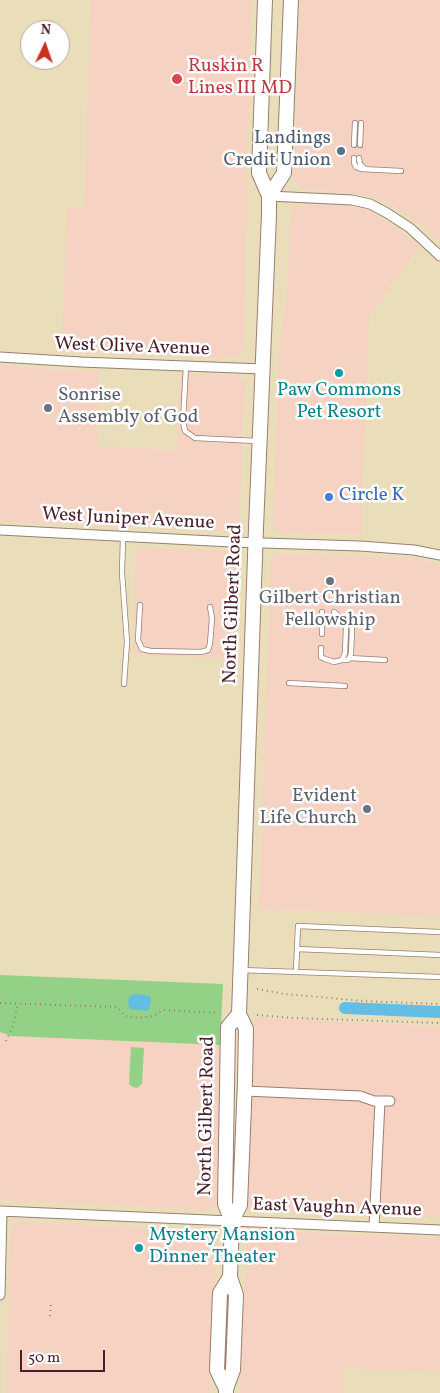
<!DOCTYPE html>
<html>
<head>
<meta charset="utf-8">
<style>
	body { margin:0 }
	#map { position:relative; width:440px; height:1393px; overflow:hidden; background:#eadeba; font-family:Vollkorn,serif }
	canvas { display:block }
	.north { position:absolute; left:20px; top:20px; width:50px; height:50px; box-sizing:border-box; background:#fff; border:1px solid #b7a5aa; border-radius:50%; rotate:3deg; font-size:14px; font-weight:700; line-height:20px; text-align:center; color:#4a1f2b }
	.north::after { content:''; display:block; margin:auto; width:18px; height:22px; background:#c8321e; clip-path:polygon(50% 0,100% 100%,50% 72%,0 100%) }
	.scale { position:absolute; left:20px; top:1350px; width:85px; height:22px; box-sizing:border-box; border:2px solid #4a1f2b; border-top:0; padding-left:6px; font-size:15px; line-height:18px; white-space:nowrap; color:#4a1f2b; -webkit-text-stroke:4px #fff; paint-order:stroke }
</style>
</head>
<body>
<div id="map">
<canvas width="440" height="1393"></canvas>
<div class="north">N</div>
<div class="scale">50 m</div>
</div>
<script>
const context = document.querySelector('canvas').getContext('2d');
context.lineJoin = 'round';
function paint(path, color) {
  context.fillStyle = color;
  context.fill(path, 'evenodd');
}
function poly(rows) {
  const path = new Path2D();
  for (const r of rows) {
    path.moveTo(r[0], r[1]);
    for (let i = 2; i < r.length; i += 2) path.lineTo(r[i], r[i + 1]);
  }
  return path;
}
function strokePath(path, color, width, dash) {
  context.strokeStyle = color;
  context.lineWidth = width;
  context.lineCap = dash ? 'butt' : 'round';
  context.setLineDash(dash || []);
  context.stroke(path);
}
function drawText(font, color, halo, rows, align = 'center') {
  context.font = font + ' Vollkorn,serif';
  context.lineWidth = 5;
  context.setLineDash([]);
  context.textBaseline = 'middle';
  context.strokeStyle = halo;
  context.fillStyle = color;
  for (const [text, x, y, turn = 0] of rows) {
    context.save();
    context.translate(x, y);
    context.rotate((+turn || 0) * Math.PI / 180);
    context.textAlign = isNaN(turn) ? turn : align;
    if (halo) context.strokeText(text, 0, 0);
    context.fillText(text, 0, 0);
    context.restore();
  }
}
const built = poly([
	[91,0,252,0,246,212,244,340,244,345,241,351,238,356,233,358,62,352,67,207,84,208],
	[301,0,440,0,440,241,431,233,399,209,372,195,302,189,294,182,293,178],
	[302,205,346,206,370,211,420,245,369,316,361,535,283,533,275,528,273,524,279,351,287,293,291,213,296,206],
	[0,365,28,368,99,371,97,446,177,450,180,374,235,376,241,378,245,384,239,523,236,528,227,531,32,523,0,521],
	[136,548,228,551,236,556,238,562,234,659,133,654],
	[280,553,403,558,420,559,440,565,440,916,259,909,271,562,276,555],
	[254,1018,440,1026,440,1217,257,1211,254,1211,249,1207,248,1205],
	[0,1032,11,1036,220,1045,217,1200,215,1206,207,1210,143,1207,119,1204,8,1201,3,1196,0,1195],
	[18,1222,211,1230,214,1233,216,1239,210,1393,6,1393,11,1227,15,1223],
	[256,1230,440,1238,440,1372,343,1368,342,1393,240,1393,246,1247,245,1246,245,1240,248,1233]
]);
const green = poly([
	[0,975,223,984,220,1045,11,1036,0,1032],
	[131,1047,144,1048,142,1084,137,1088,133,1087,129,1084]
]);
const water = poly([
	[136,994,150,996,151,1002,148,1011,130,1009,128,1003,129,998,131,995]
]);
const canal = poly([
	[345,1008,440,1012]
]);
const path = poly([
	[257,989,285,994,364,1001,440,1004],
	[0,1003,117,1007,125,1016,139,1018,153,1016,163,1010,219,1013],
	[257,1015,294,1018,440,1023],
	[6,1041,13,1026,18,1004],
	[50,1316,51,1305]
]);
const lane = poly([
	[354,145,355,123],
	[360,145,361,123],
	[354,158,354,163,356,167,361,169,401,171],
	[359,158,360,164,365,169],
	[186,366,183,421,185,431,195,438,257,441],
	[123,537,122,573,127,642,124,684],
	[140,605,138,640,142,649,151,651,201,652,208,650,210,644,212,618,210,607],
	[322,634,322,612],
	[321,648,321,657,325,659,334,662,342,660,345,653,346,628,344,621,334,612],
	[349,658,385,660],
	[342,660,348,660,351,654,352,630,351,624,344,621],
	[289,683,345,686],
	[297,949,440,955],
	[241,970,440,977],
	[296,972,298,926,440,932]
]);
const street = poly([
	[269,196,352,200,370,204,387,213,410,228,440,256],
	[0,357,81,362,263,369],
	[0,530,231,542,360,546,414,550,440,555],
	[245,1091,360,1096,374,1101,390,1101],
	[0,1211,440,1230],
	[374,1227,380,1101],
	[0,1295,2,1212]
]);
const primary = poly([
	[269,196,284,173,291,0],
	[232,1221,225,1204,228,1027,239,1014],
	[226,1389,217,1370,220,1293,230,1277],
	[226,1393,226,1389,233,1370,236,1295,230,1277,232,1221,240,1205,245,1081,246,1029,239,1014,256,528,269,214,269,196,259,173,265,0]
]);
const markers = [
	[177,79,6,"#e0444e"],
	[341,151,5,"#5c6f8a"],
	[339,373,5,"#0f9aa8"],
	[48,408,5,"#6b7280"],
	[329,497,5,"#3f7fe0"],
	[330,581,5,"#6b7280"],
	[367,809,5,"#6b7280"],
	[139,1248,5,"#0f9aa8"]
];
const healthNames = [
	["Ruskin R",188,68],
	["Lines III MD",188,90]
];
const serviceNames = [
	["Landings",331,140],
	["Credit Union",331,162]
];
const streetNames = [
	["West Olive Avenue",132,348,2],
	["West Juniper Avenue",128,520,3],
	["North Gilbert Road",234,604,-88],
	["North Gilbert Road",208,1116,-89],
	["East Vaughn Avenue",337,1209,2]
];
const cultureNames = [
	["Paw Commons",339,392],
	["Pet Resort",339,414],
	["Mystery Mansion",149,1237,"left"],
	["Dinner Theater",149,1259,"left"]
];
const worshipNames = [
	["Sonrise",58,397],
	["Assembly of God",58,419],
	["Gilbert Christian",330,600,"center"],
	["Fellowship",330,622,"center"],
	["Evident",357,798,"right"],
	["Life Church",357,820,"right"]
];
const shopNames = [
	["Circle K",339,497]
];
paint(built, '#f6d2c3');
paint(green, '#93d186');
paint(water, '#64bde2');
strokePath(canal, '#64bde2', 12);
strokePath(lane, '#9a7e72', 6);
strokePath(street, '#9a7e72', 11);
strokePath(primary, '#9a7e72', 16);
strokePath(path, '#9a7e72', 2, [1, 4]);
strokePath(lane, '#fff', 4.5);
strokePath(street, '#fff', 9);
strokePath(primary, '#fff', 14);
for (const [x, y, r, color] of markers) {
  const dot = new Path2D();
  dot.arc(x, y, r, 0, 2 * Math.PI);
  context.fillStyle = color;
  context.fill(dot);
  strokePath(dot, '#fff', 2);
}
drawText('19px', '#be3a42', '#fff', healthNames, 'left');
drawText('19px', '#4e5e75', '#fff', serviceNames, 'right');
drawText('19px', '#4a1f2b', '#fff', streetNames);
drawText('19px', '#0d838f', '#fff', cultureNames);
drawText('19px', '#5b616d', '#fff', worshipNames, 'left');
drawText('19px', '#366cbe', '#fff', shopNames, 'left');
</script>
</body>
</html>
